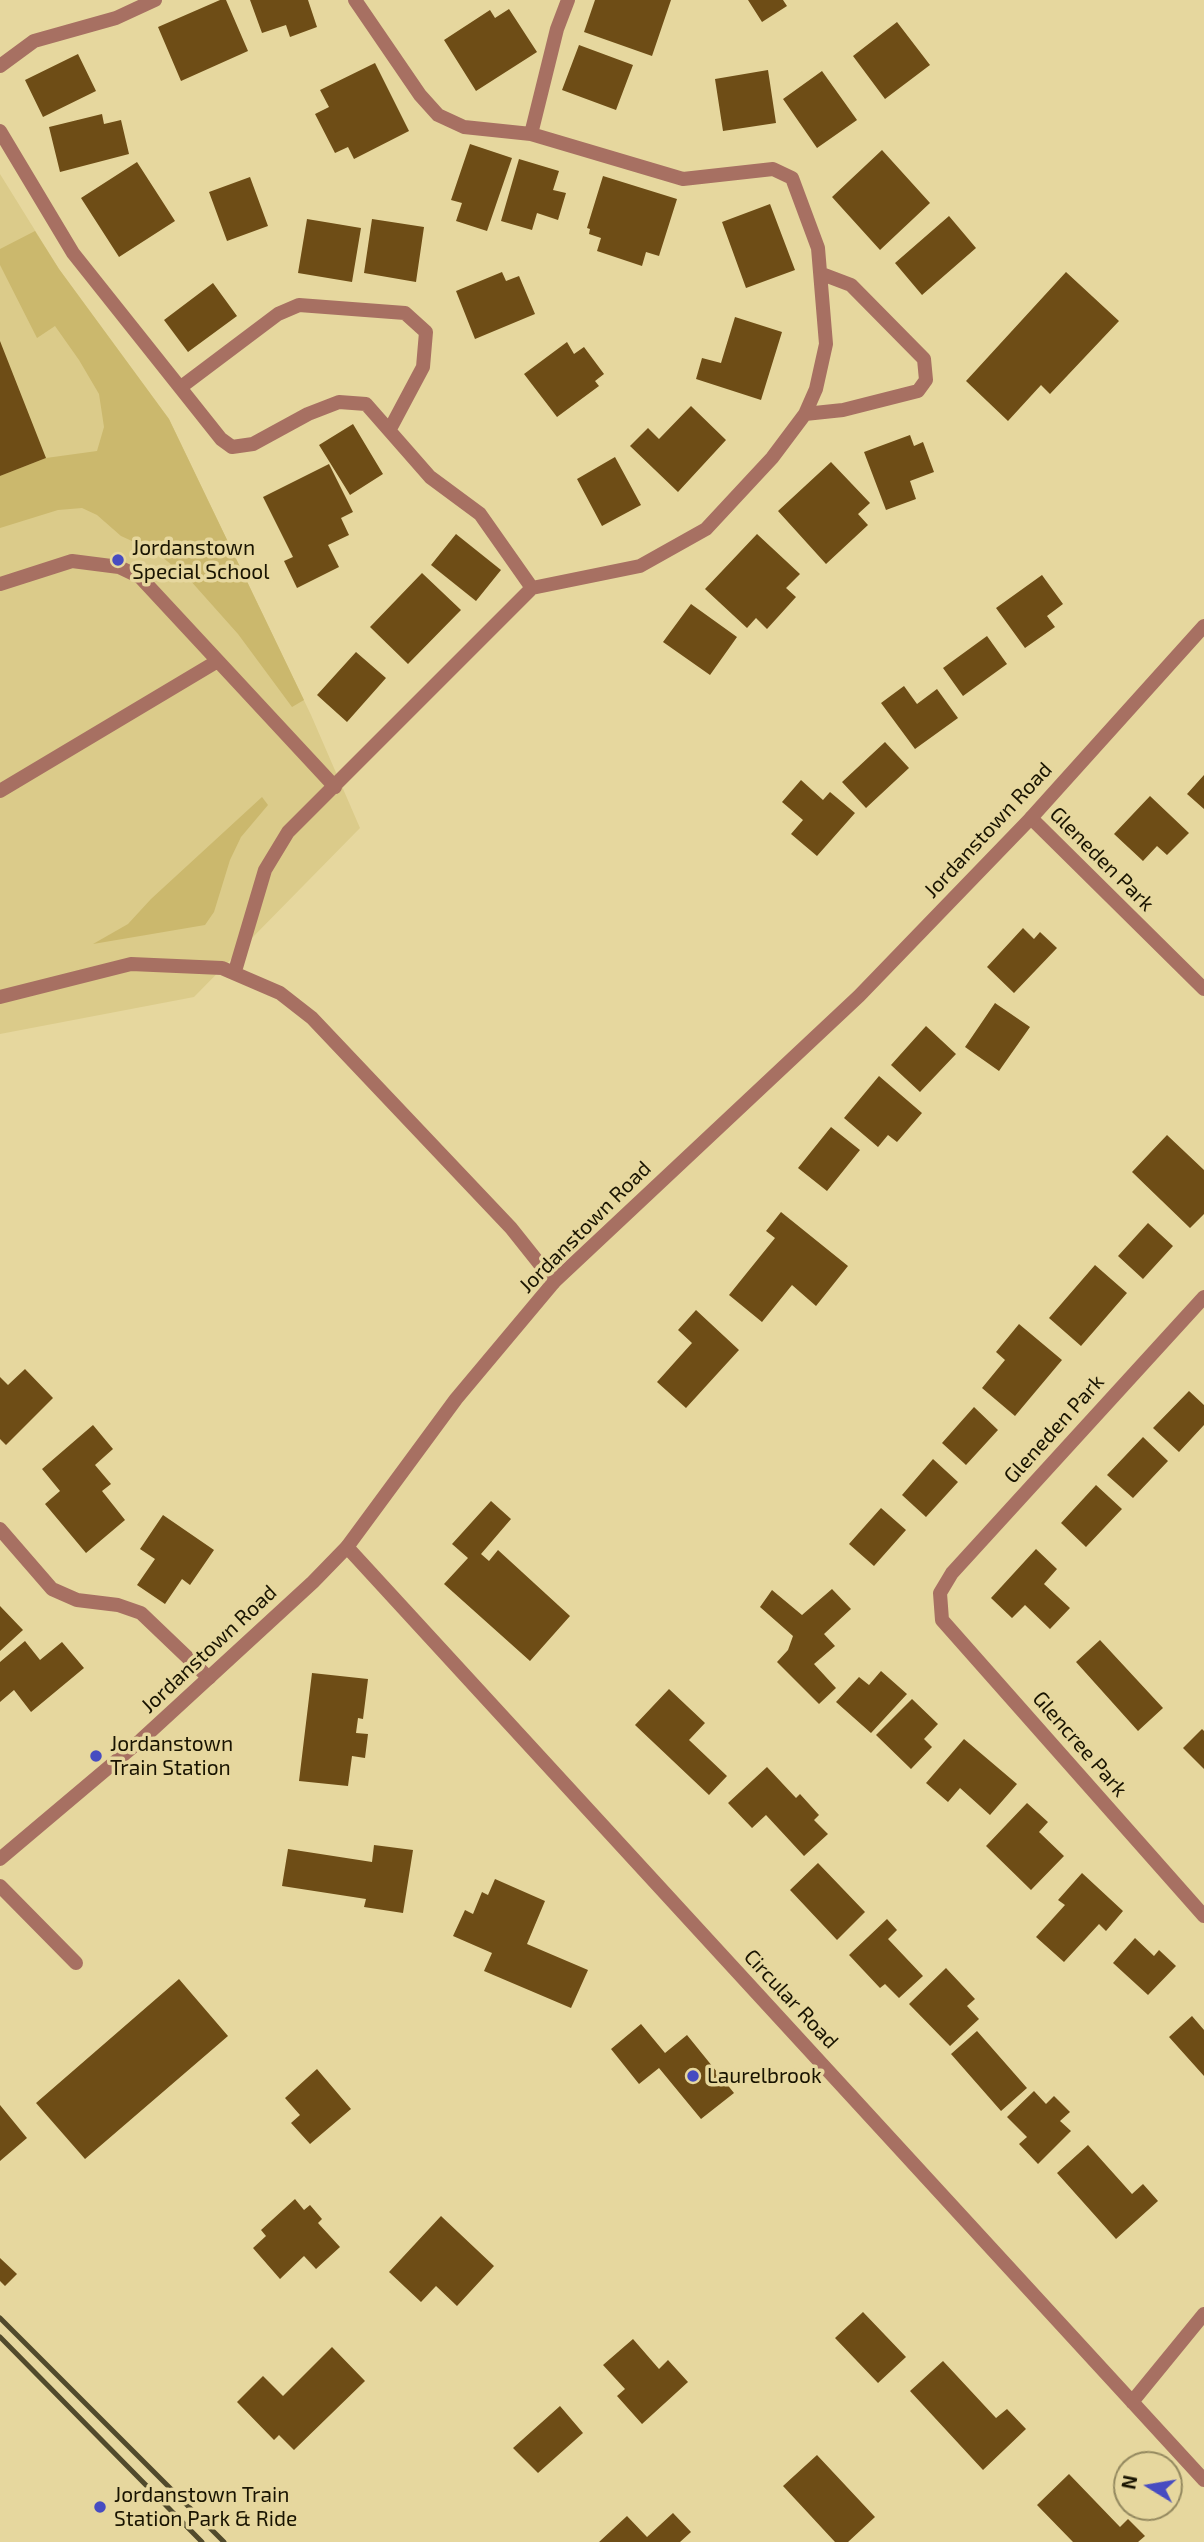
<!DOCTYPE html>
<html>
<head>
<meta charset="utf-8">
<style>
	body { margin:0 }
	#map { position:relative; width:1204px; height:2542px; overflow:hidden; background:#e6d79e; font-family:"Exo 2",sans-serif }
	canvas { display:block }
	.north { position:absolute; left:1113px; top:2451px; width:70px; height:70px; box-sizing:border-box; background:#e6d79e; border:2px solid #94895f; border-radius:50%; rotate:281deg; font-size:19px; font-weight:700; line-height:28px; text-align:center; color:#191401 }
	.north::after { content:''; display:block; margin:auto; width:24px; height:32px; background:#474cc1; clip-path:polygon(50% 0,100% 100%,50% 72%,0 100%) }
</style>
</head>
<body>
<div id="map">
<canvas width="1204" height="2542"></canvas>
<div class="north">N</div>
</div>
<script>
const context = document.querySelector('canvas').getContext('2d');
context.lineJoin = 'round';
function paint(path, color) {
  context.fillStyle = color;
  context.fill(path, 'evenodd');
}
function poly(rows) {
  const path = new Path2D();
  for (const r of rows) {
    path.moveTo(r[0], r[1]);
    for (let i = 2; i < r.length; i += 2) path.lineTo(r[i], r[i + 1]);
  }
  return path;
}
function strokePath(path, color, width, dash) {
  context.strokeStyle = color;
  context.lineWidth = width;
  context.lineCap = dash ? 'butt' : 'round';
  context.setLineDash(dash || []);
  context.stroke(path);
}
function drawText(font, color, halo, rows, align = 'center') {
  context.font = font + ' "Exo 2",sans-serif';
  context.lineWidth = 7;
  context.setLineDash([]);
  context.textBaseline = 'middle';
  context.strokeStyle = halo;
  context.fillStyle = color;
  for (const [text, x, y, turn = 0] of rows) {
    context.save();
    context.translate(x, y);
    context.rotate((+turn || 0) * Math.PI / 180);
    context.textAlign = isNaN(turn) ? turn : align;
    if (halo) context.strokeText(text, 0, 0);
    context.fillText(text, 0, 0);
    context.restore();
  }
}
const built = poly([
	[0,174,59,269,169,419,311,715,360,828,194,997,0,1034]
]);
const green = poly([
	[35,231,59,269,169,419,304,700,292,707,238,634,189,579,156,552,121,536,97,515,82,508,58,510,0,528,0,476,46,458,97,451,104,427,99,394,79,360,55,326,37,338,0,265,0,249],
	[262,797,268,805,241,837,230,860,214,912,205,925,93,944,128,924,151,899]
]);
const building = poly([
	[220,0,226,0,248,51,181,81,158,27],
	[250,0,308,0,317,27,290,37,286,25,262,33],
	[595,0,671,0,652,56,584,32],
	[748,0,783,0,787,6,762,22],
	[509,9,537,52,476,91,444,40,490,10,495,18],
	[897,22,930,65,885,99,853,56],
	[579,45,633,65,616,110,562,90],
	[78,54,96,91,43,117,25,80],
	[375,63,409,131,354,159,348,147,335,153,315,114,329,107,320,90],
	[768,70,776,123,723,131,715,79],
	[822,71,857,120,817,148,783,99],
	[102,114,104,124,121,120,129,154,60,172,49,127],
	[470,144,512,158,487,231,456,221,462,203,451,200],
	[882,150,930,203,880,250,832,197],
	[519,159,559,171,553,190,566,193,558,220,537,213,532,230,501,221],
	[137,162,175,221,119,257,81,198],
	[603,176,677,199,659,256,646,252,642,266,597,251,601,238,589,234,590,229,587,228],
	[250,177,268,226,227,241,209,192],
	[770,204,795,270,746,288,722,222],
	[949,216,976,248,922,295,895,263],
	[307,219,361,228,352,282,298,273],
	[372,219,424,227,416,282,364,273],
	[502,272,506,281,519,276,535,314,475,339,456,291],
	[1066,272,1119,321,1050,394,1041,385,1008,421,966,381],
	[213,283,237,316,188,352,164,320],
	[735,317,782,332,761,400,696,379,702,358,721,363],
	[0,341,46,458,0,476],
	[567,342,574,354,584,347,604,374,595,381,599,386,557,417,524,374],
	[691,406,726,440,678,492,630,446,648,428,659,439],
	[353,424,383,474,350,495,319,445],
	[910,435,914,446,923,442,934,472,910,481,916,499,886,510,864,452],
	[615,457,641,505,602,526,577,479],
	[831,462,870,503,858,514,868,525,826,564,778,511],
	[329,464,353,512,341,518,349,535,328,545,339,567,297,588,284,561,293,557,263,497],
	[456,534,501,570,476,601,431,565],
	[757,534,800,574,786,588,796,597,767,629,756,618,747,628,705,589],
	[422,573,461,610,408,664,370,627],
	[1042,575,1063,604,1047,616,1055,627,1025,648,996,608],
	[691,604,737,637,710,675,663,642],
	[987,636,1007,664,963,696,943,668],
	[356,652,386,678,347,722,317,695],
	[904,686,917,704,937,689,958,718,915,749,881,703],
	[885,742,909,768,866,808,842,782],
	[1204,775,1204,809,1187,794],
	[801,780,823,800,830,792,855,813,817,856,791,834,803,820,782,802],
	[1150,796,1189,833,1167,855,1157,846,1143,861,1114,834],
	[1023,928,1034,939,1040,932,1057,948,1014,993,987,967],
	[995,1003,1030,1027,999,1071,965,1047],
	[926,1026,956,1054,920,1092,891,1065],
	[879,1076,922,1113,897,1142,888,1135,878,1147,844,1118],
	[831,1127,860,1150,827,1191,798,1168],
	[1167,1135,1204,1170,1204,1214,1190,1228,1132,1172],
	[781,1212,848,1266,816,1306,792,1285,762,1322,729,1295,775,1238,766,1231],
	[1148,1223,1173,1246,1143,1279,1118,1256],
	[1095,1265,1127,1293,1081,1346,1049,1318],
	[696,1310,739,1350,686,1408,657,1382,692,1343,678,1330],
	[1019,1324,1062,1360,1015,1416,982,1388,1005,1360,996,1352],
	[25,1369,53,1398,6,1445,0,1439,0,1377,8,1385],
	[1189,1391,1204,1405,1204,1425,1179,1452,1153,1428],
	[974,1407,998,1430,966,1465,942,1443],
	[93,1425,113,1449,95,1465,111,1484,102,1491,125,1520,86,1553,45,1504,60,1491,42,1469],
	[1143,1437,1168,1461,1133,1498,1107,1475],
	[933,1459,958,1482,926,1517,902,1495],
	[1096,1485,1122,1509,1086,1547,1061,1523],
	[491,1501,511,1519,481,1554,489,1561,498,1550,570,1616,530,1661,444,1584,468,1558,452,1544],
	[881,1508,906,1530,874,1566,849,1544],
	[163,1515,214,1550,190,1585,182,1579,165,1604,137,1585,155,1559,140,1549],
	[1036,1549,1057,1569,1044,1584,1070,1608,1050,1629,1025,1605,1012,1618,991,1598],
	[832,1589,851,1609,824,1634,835,1646,814,1664,836,1688,819,1704,777,1662,788,1650,793,1636,760,1607,772,1590,802,1615],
	[0,1606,23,1630,0,1651],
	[1100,1640,1163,1708,1138,1731,1076,1662],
	[25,1641,40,1660,62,1642,84,1668,31,1712,14,1690,0,1702,0,1662],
	[881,1671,907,1694,871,1733,836,1702,859,1677,869,1685],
	[312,1673,368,1679,363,1719,358,1718,356,1733,368,1734,365,1758,352,1756,348,1786,299,1781],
	[669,1689,705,1723,689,1740,727,1776,709,1795,635,1725],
	[912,1699,938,1724,924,1739,932,1747,911,1769,876,1735],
	[1202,1729,1204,1731,1204,1769,1183,1748],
	[964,1739,1017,1784,990,1815,960,1788,948,1802,926,1783],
	[767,1767,796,1798,800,1794,819,1815,814,1820,828,1834,804,1856,766,1815,752,1828,728,1803],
	[1027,1803,1048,1822,1039,1832,1064,1856,1031,1890,986,1846],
	[374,1845,413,1850,403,1913,364,1907,366,1899,282,1886,288,1849,372,1862],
	[818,1863,865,1912,837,1940,790,1890],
	[1082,1873,1123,1911,1106,1931,1099,1924,1064,1962,1036,1937,1065,1905,1058,1900],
	[495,1879,545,1901,527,1944,588,1970,571,2008,484,1971,492,1953,453,1936,465,1910,473,1914,482,1892,488,1895],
	[887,1919,897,1930,888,1939,923,1976,899,1998,885,1984,880,1988,849,1955],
	[1135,1938,1154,1956,1159,1950,1176,1966,1148,1995,1113,1963],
	[946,1968,975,1999,967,2006,979,2019,950,2046,909,2004],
	[179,1979,228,2036,85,2159,36,2103],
	[1192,2016,1204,2030,1204,2076,1169,2037],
	[641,2024,665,2053,687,2035,734,2093,701,2119,659,2068,639,2084,611,2049],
	[977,2031,1027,2088,1001,2111,951,2054],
	[317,2069,351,2109,310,2144,291,2123,300,2115,285,2098],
	[1034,2091,1046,2104,1054,2096,1070,2112,1060,2121,1071,2131,1038,2164,1019,2144,1027,2137,1007,2117],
	[0,2105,27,2138,0,2161],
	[1088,2145,1132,2194,1143,2184,1158,2201,1116,2239,1057,2173],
	[295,2199,304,2210,310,2205,322,2219,318,2223,340,2247,316,2269,304,2256,280,2279,253,2248,266,2236,261,2230],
	[441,2216,494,2266,457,2306,436,2286,421,2302,389,2272],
	[0,2258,17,2274,5,2286,0,2281],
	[863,2312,906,2357,878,2383,835,2338],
	[633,2339,659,2369,668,2360,688,2382,642,2424,617,2396,625,2389,603,2365],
	[332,2347,365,2381,294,2450,279,2435,274,2440,237,2402,263,2376,283,2396],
	[943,2361,996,2418,1007,2409,1026,2429,983,2470,910,2391],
	[560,2406,583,2433,538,2473,513,2448],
	[817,2455,875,2517,848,2542,835,2542,783,2486],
	[1069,2474,1120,2527,1128,2519,1145,2536,1138,2542,1073,2542,1037,2505],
	[673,2513,691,2532,680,2542,599,2542,627,2516,647,2537]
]);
const service = poly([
	[0,584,72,561,119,567,140,577,335,787],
	[0,791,216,662]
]);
const minor = poly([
	[0,66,34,41,116,18,155,0],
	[0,131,73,253,221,439,232,447,253,444,308,414,339,402,366,404,430,477,480,514,532,588],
	[531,134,557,29,568,0],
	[181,387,278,314,299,305,405,313,426,332,423,367,390,429],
	[805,414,843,410,918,391,926,380,924,359,851,285,822,274],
	[1031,818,1204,989],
	[235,971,265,870,288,832,532,588,640,566,706,529,772,458,805,414,816,389,826,344,818,248,792,178,773,169,683,179,531,134,464,127,438,115,420,95,355,0],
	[0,997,131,964,222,968,280,993,312,1018,511,1228,554,1282],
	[1204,1297,952,1573,940,1593,942,1620,1204,1916],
	[0,1529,52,1589,77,1600,118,1605,141,1613,209,1678],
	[347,1547,1204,2480],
	[0,1886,76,1963],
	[1132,2402,1204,2314]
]);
const tertiary = poly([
	[0,1859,141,1740,313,1582,347,1547,456,1399,554,1282,859,996,1031,818,1204,626]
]);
const rail = poly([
	[0,2318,224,2542],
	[0,2337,202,2542]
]);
const markers = [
	[118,560,7,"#474cc1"],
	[96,1756,7,"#474cc1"],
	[693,2076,7,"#474cc1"],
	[100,2507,7,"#474cc1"]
];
const poiNames = [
	["Jordanstown",132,548],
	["Special School",132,572],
	["Jordanstown",110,1744],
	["Train Station",110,1768],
	["Laurelbrook",707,2076],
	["Jordanstown Train",114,2495],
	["Station Park & Ride",114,2519]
];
const streetNames = [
	["Jordanstown Road",988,830,-47],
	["Gleneden Park",1102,859,45],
	["Jordanstown Road",585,1227,-45],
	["Gleneden Park",1054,1429,-48],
	["Jordanstown Road",209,1649,-43],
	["Glencree Park",1080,1744,49],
	["Circular Road",791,1999,47]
];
paint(built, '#dbcb8a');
paint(green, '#cbb86d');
paint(building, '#6e4d16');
strokePath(service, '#a77062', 14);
strokePath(minor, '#a77062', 14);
strokePath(tertiary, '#a77062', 14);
strokePath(rail, '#514a2c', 5);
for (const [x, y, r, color] of markers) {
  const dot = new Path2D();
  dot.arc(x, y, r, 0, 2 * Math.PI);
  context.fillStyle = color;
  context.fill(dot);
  strokePath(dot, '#e6d79e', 2.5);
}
drawText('21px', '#191401', '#e6d79e', poiNames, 'left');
drawText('21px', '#191401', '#e6d79e', streetNames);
</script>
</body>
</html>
